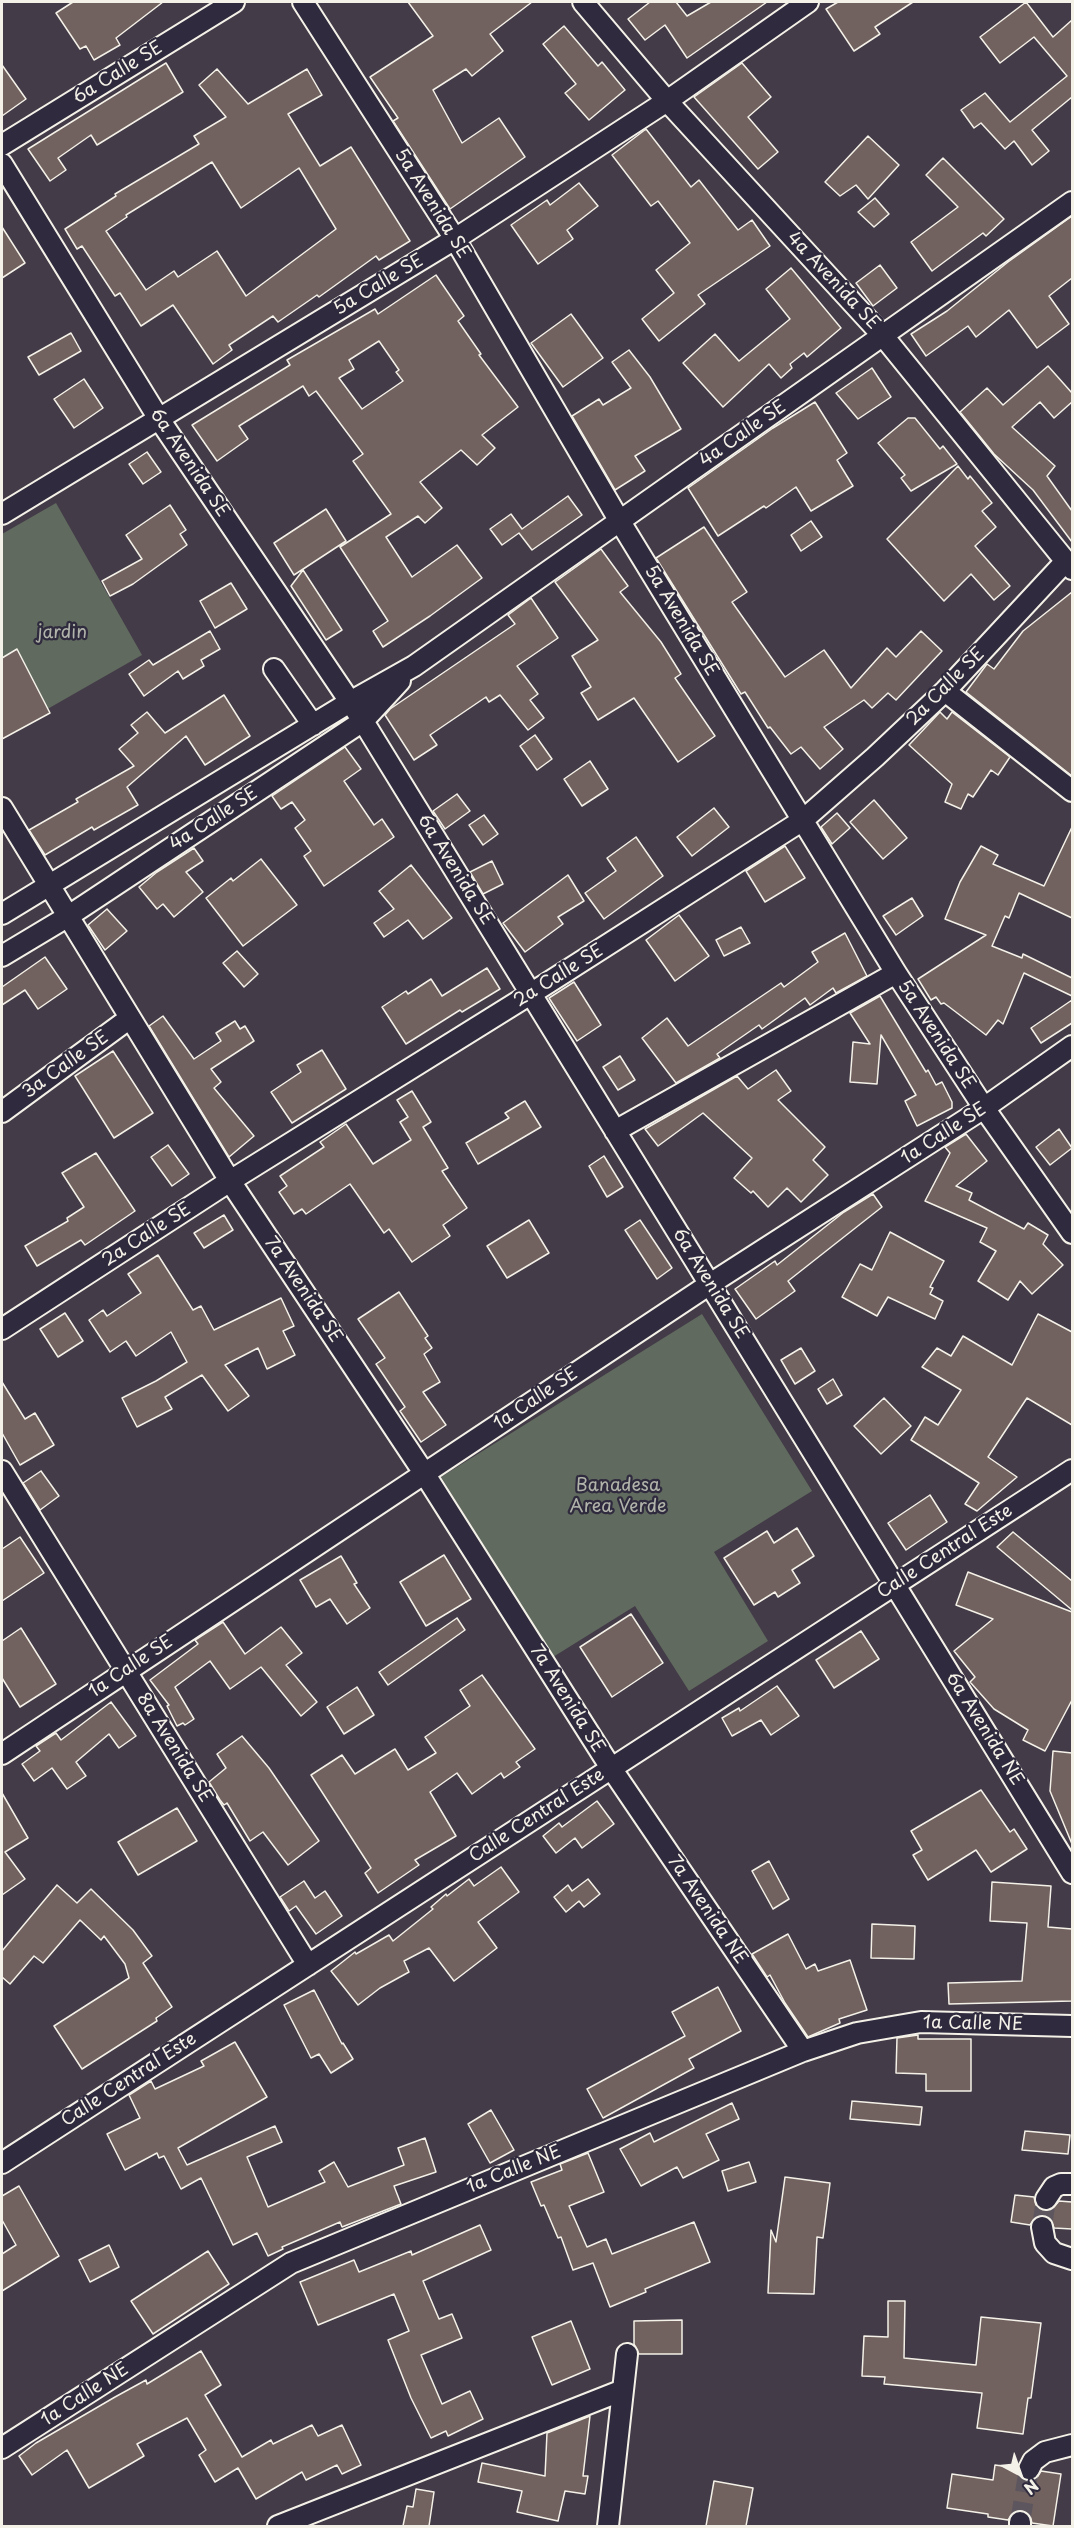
<!DOCTYPE html>
<html>
<head>
<meta charset="utf-8">
<style>
	body { margin:0 }
	#map { position:relative; width:1074px; height:2528px; overflow:hidden; background:#433b47; font-family:"Playpen Sans",sans-serif }
	canvas { display:block }
	.frame { position:absolute; inset:0; border:3px solid #f4f1e8; pointer-events:none }
	.north { position:absolute; left:990px; top:2444px; width:60px; height:60px; -webkit-text-stroke:4px #2f2a3d; paint-order:stroke; rotate:139deg; font-size:16px; font-weight:700; line-height:24px; text-align:center; color:#f4f1e8 }
	.north::after { content:''; display:block; margin:auto; width:21px; height:27px; background:#f4f1e8; clip-path:polygon(50% 0,100% 100%,50% 72%,0 100%) }
</style>
</head>
<body>
<div id="map">
<canvas width="1074" height="2528"></canvas>
<div class="frame"></div>
<div class="north">N</div>
</div>
<script>
const context = document.querySelector('canvas').getContext('2d');
context.lineJoin = 'round';
function paint(path, color) {
  context.fillStyle = color;
  context.fill(path, 'evenodd');
}
function poly(rows) {
  const path = new Path2D();
  for (const r of rows) {
    path.moveTo(r[0], r[1]);
    for (let i = 2; i < r.length; i += 2) path.lineTo(r[i], r[i + 1]);
  }
  return path;
}
function strokePath(path, color, width, dash) {
  context.strokeStyle = color;
  context.lineWidth = width;
  context.lineCap = dash ? 'butt' : 'round';
  context.setLineDash(dash || []);
  context.stroke(path);
}
function drawText(font, color, halo, rows, align = 'center') {
  context.font = font + ' "Playpen Sans",sans-serif';
  context.lineWidth = 4.5;
  context.setLineDash([]);
  context.textBaseline = 'middle';
  context.strokeStyle = halo;
  context.fillStyle = color;
  for (const [text, x, y, turn = 0] of rows) {
    context.save();
    context.translate(x, y);
    context.rotate((+turn || 0) * Math.PI / 180);
    context.textAlign = isNaN(turn) ? turn : align;
    if (halo) context.strokeText(text, 0, 0);
    context.fillText(text, 0, 0);
    context.restore();
  }
}
const green = poly([
	[56,503,142,655,2,735,2,534],
	[702,1314,812,1491,714,1552,768,1641,689,1691,635,1606,553,1657,441,1477]
]);
const building = poly([
	[73,2,163,2,116,38,120,45,94,60,86,46,80,49,56,13,73,2],
	[408,2,532,2,490,34,503,51,472,76,466,69,433,90,462,143,499,118,525,157,450,209,393,121,398,118,370,77,433,36,408,2],
	[650,2,676,2,687,16,711,2,767,2,687,58,665,25,645,40,628,19,650,2],
	[838,2,913,2,875,27,880,34,854,51,826,9,838,2],
	[1026,2,1053,37,1072,20,1072,97,1032,130,1049,151,1032,165,1014,141,1005,149,981,123,974,128,961,110,985,93,1010,122,1067,76,1034,37,1000,63,980,37,1026,2],
	[564,26,598,66,602,62,625,90,589,120,565,93,576,84,543,44,564,26],
	[166,63,183,92,97,145,91,135,58,158,66,170,50,181,28,149,166,63],
	[742,63,771,97,748,117,778,152,758,169,694,97,742,63],
	[2,65,26,99,2,116,2,65],
	[217,69,248,104,307,69,322,95,288,114,320,166,351,147,410,241,379,260,376,256,319,297,317,295,278,322,273,316,229,345,232,350,213,364,173,305,141,326,120,293,115,296,82,246,77,249,65,229,116,196,115,194,199,144,194,136,226,117,199,85,217,69],
	[212,162,241,208,299,168,336,229,246,296,217,251,178,277,174,271,146,290,106,231,127,217,126,215,212,162],
	[646,129,691,187,699,180,738,230,752,220,770,246,698,295,705,304,659,341,642,319,674,293,656,270,690,243,658,201,651,206,612,155,646,129],
	[868,136,899,165,868,199,856,185,840,196,825,182,868,136],
	[943,158,1004,219,986,236,983,233,932,271,911,242,958,207,926,175,943,158],
	[579,183,598,206,567,230,573,239,538,264,511,225,547,200,550,205,579,183],
	[875,198,889,214,874,227,858,212,875,198],
	[1072,216,1072,278,1049,296,1069,324,1037,348,1009,310,976,337,968,326,926,356,911,334,947,311,1008,262,1072,216],
	[2,227,25,263,2,278,2,227],
	[880,265,897,288,873,306,856,283,880,265],
	[791,268,841,328,807,357,804,353,790,364,792,368,781,378,769,364,723,407,683,363,715,334,739,361,790,319,766,289,791,268],
	[436,275,464,316,458,321,481,354,479,355,518,407,482,435,495,448,477,465,461,450,420,482,442,508,425,523,418,516,386,537,412,577,457,545,482,578,430,616,383,647,373,631,388,621,340,547,391,514,353,461,363,454,316,391,309,396,303,386,239,426,248,439,217,461,192,425,290,365,287,360,375,309,378,314,436,275],
	[379,341,399,370,396,372,403,381,362,409,339,378,354,369,349,360,379,341],
	[571,314,603,358,563,387,531,343,571,314],
	[71,333,81,351,39,375,28,357,71,333],
	[629,350,650,377,681,429,635,456,645,471,615,490,572,416,599,399,603,405,631,388,612,362,629,350],
	[1048,366,1072,393,1072,402,1054,418,1040,402,1012,427,1055,466,1047,476,1072,511,1072,542,1033,490,994,454,960,412,987,388,1003,405,1048,366],
	[872,368,891,397,858,419,836,393,872,368],
	[84,379,103,408,74,428,54,399,84,379],
	[815,402,847,453,837,460,853,486,811,511,796,487,766,508,764,506,718,536,688,488,773,428,815,402],
	[908,418,915,418,940,449,943,446,957,464,911,491,901,478,905,475,878,443,908,418],
	[147,452,161,472,143,484,129,464,147,452],
	[958,466,968,479,970,476,992,503,982,511,996,527,975,546,1010,586,994,600,971,574,944,601,887,539,958,466],
	[568,496,582,515,532,550,519,533,502,545,490,529,511,514,522,529,568,496],
	[170,505,186,530,180,534,187,545,133,584,110,596,102,581,142,559,126,535,170,505],
	[326,509,346,541,294,575,274,543,326,509],
	[811,521,822,537,801,551,791,535,811,521],
	[704,527,747,592,732,602,785,677,824,650,851,688,887,648,896,657,921,631,942,651,896,700,888,693,872,708,864,700,824,727,843,749,820,769,801,747,791,754,770,727,768,728,745,692,741,694,656,558,704,527],
	[601,549,628,586,620,592,661,642,681,674,675,678,715,736,678,762,634,698,598,720,581,693,591,687,572,656,598,640,555,582,601,549],
	[303,570,342,630,326,640,291,586,303,570],
	[231,583,247,609,215,628,200,601,231,583],
	[1072,592,1072,776,966,692,987,664,994,669,1023,631,1072,592],
	[531,598,558,638,517,666,538,694,530,700,544,718,528,730,500,695,489,702,486,697,430,735,437,745,414,760,385,715,390,709,515,624,508,615,531,598],
	[210,631,220,649,201,660,204,666,183,679,178,671,144,696,129,674,149,660,153,665,210,631],
	[17,649,50,713,2,739,2,658,17,649],
	[224,695,250,736,205,765,186,736,127,787,138,805,94,830,92,827,45,855,29,830,78,802,76,799,134,766,119,749,138,733,131,725,147,712,165,733,224,695],
	[940,712,947,719,952,712,1010,757,998,775,991,770,973,797,968,794,961,809,945,802,952,784,909,745,940,712],
	[535,735,552,759,537,770,520,746,535,735],
	[345,747,361,769,344,781,374,825,382,819,394,837,324,886,304,856,311,851,295,828,305,820,292,802,281,809,272,796,345,747],
	[590,761,608,789,582,806,564,779,590,761],
	[457,794,470,811,445,829,433,811,457,794],
	[874,800,907,838,883,859,850,822,874,800],
	[714,808,729,827,692,856,677,837,714,808],
	[837,813,850,828,832,844,821,827,837,813],
	[484,815,498,834,483,845,469,825,484,815],
	[1072,827,1072,918,1019,893,1009,918,1005,916,992,946,1022,958,1023,954,1072,978,1072,996,1024,973,1003,1024,998,1020,986,1035,944,1003,941,1004,936,997,931,1000,918,979,986,935,945,919,960,882,981,846,998,855,993,864,1044,886,1072,827],
	[636,837,663,876,604,919,585,893,616,871,607,858,636,837],
	[785,846,805,878,765,902,746,871,785,846],
	[194,848,203,861,186,872,203,892,174,917,163,904,157,909,139,887,157,872,194,848],
	[261,859,297,905,243,946,206,898,231,878,233,881,261,859],
	[492,861,503,884,483,894,470,872,492,861],
	[411,865,452,918,423,939,408,920,384,937,374,923,394,909,379,891,411,865],
	[568,875,584,901,558,917,563,924,525,952,503,923,568,875],
	[912,898,923,916,896,935,883,916,912,898],
	[107,909,127,931,105,950,88,925,107,909],
	[679,915,709,956,675,981,646,940,679,915],
	[741,927,750,943,724,956,716,940,741,927],
	[845,933,867,976,836,993,833,988,810,1005,805,998,762,1029,759,1025,717,1054,720,1058,676,1083,642,1038,667,1018,688,1046,781,983,784,987,818,962,812,952,845,933],
	[237,951,258,974,244,987,223,963,237,951],
	[45,957,67,989,38,1009,25,990,2,1005,2,987,45,957],
	[487,968,500,989,462,1012,460,1010,406,1044,382,1007,406,991,408,994,431,979,442,996,487,968],
	[574,982,601,1025,577,1041,549,998,574,982],
	[880,996,926,1072,928,1070,936,1085,942,1082,952,1102,952,1108,917,1126,905,1101,916,1095,881,1035,877,1084,850,1082,853,1042,870,1044,850,1013,880,996],
	[1072,1000,1072,1023,1041,1043,1031,1028,1072,1000],
	[163,1016,194,1059,221,1041,216,1033,235,1021,240,1029,245,1026,254,1041,211,1069,221,1082,214,1088,254,1136,229,1157,149,1026,163,1016],
	[322,1050,346,1089,292,1123,271,1092,301,1072,297,1065,322,1050],
	[113,1051,153,1113,114,1138,75,1076,113,1051],
	[620,1056,635,1080,618,1090,603,1067,620,1056],
	[776,1070,791,1091,778,1100,825,1147,813,1160,828,1175,801,1202,787,1188,768,1207,753,1191,751,1193,734,1178,752,1158,703,1113,658,1146,645,1129,737,1076,748,1089,776,1070],
	[412,1091,431,1122,423,1127,448,1168,442,1171,467,1208,443,1225,450,1236,412,1262,389,1229,384,1233,350,1184,306,1214,302,1209,294,1214,279,1192,287,1186,280,1176,324,1147,320,1142,346,1124,373,1164,411,1140,400,1122,408,1117,397,1100,412,1091],
	[525,1101,541,1127,478,1164,466,1143,509,1118,505,1113,525,1101],
	[1059,1129,1072,1148,1050,1165,1036,1147,1059,1129],
	[966,1134,987,1161,956,1186,972,1193,969,1200,1024,1229,1028,1223,1048,1235,1043,1244,1063,1265,1032,1294,1020,1281,1008,1300,978,1281,996,1251,980,1242,987,1228,925,1201,950,1153,945,1147,966,1134],
	[168,1145,189,1174,172,1186,151,1157,168,1145],
	[96,1153,135,1211,85,1245,81,1240,37,1266,25,1246,68,1221,67,1218,84,1207,62,1173,96,1153],
	[604,1156,623,1187,607,1197,589,1166,604,1156],
	[873,1194,882,1207,788,1281,795,1291,756,1319,735,1289,775,1261,777,1265,844,1212,873,1194],
	[224,1215,233,1230,204,1248,194,1233,224,1215],
	[529,1220,549,1253,507,1278,487,1246,529,1220],
	[640,1220,672,1268,657,1279,625,1230,640,1220],
	[890,1232,944,1261,930,1287,933,1288,930,1294,943,1301,935,1319,888,1297,877,1316,842,1297,860,1264,872,1270,890,1232],
	[158,1255,193,1310,201,1306,214,1330,281,1298,294,1326,283,1331,295,1355,267,1369,258,1348,225,1365,249,1396,228,1411,202,1375,165,1397,172,1409,137,1427,122,1398,156,1381,187,1362,171,1332,136,1356,126,1341,110,1352,89,1320,103,1310,107,1316,141,1293,128,1274,158,1255],
	[399,1292,428,1336,425,1338,432,1348,424,1354,440,1382,423,1392,446,1425,421,1442,400,1411,405,1407,376,1364,385,1358,358,1319,399,1292],
	[65,1313,83,1341,58,1357,40,1329,65,1313],
	[1038,1314,1072,1332,1072,1425,1027,1398,988,1457,1017,1477,977,1511,965,1504,979,1483,911,1440,925,1417,938,1425,961,1390,922,1367,937,1348,951,1356,963,1336,1012,1365,1038,1314],
	[801,1348,815,1371,795,1384,781,1360,801,1348],
	[833,1379,842,1395,827,1404,818,1389,833,1379],
	[2,1382,25,1419,35,1413,54,1445,20,1465,2,1433,2,1382],
	[884,1398,911,1426,881,1454,854,1426,884,1398],
	[41,1471,59,1496,40,1510,23,1483,41,1471],
	[930,1495,947,1522,906,1550,888,1523,930,1495],
	[797,1528,814,1556,792,1570,800,1583,778,1597,775,1592,754,1605,724,1558,767,1531,774,1543,797,1528],
	[1013,1532,1072,1581,1072,1610,997,1547,1013,1532],
	[20,1537,44,1573,2,1601,2,1549,20,1537],
	[444,1555,471,1599,426,1626,400,1582,444,1555],
	[341,1556,357,1583,354,1584,370,1608,347,1624,330,1599,316,1607,300,1580,341,1556],
	[968,1572,1072,1612,1072,1700,1045,1751,1023,1740,1028,1730,994,1709,970,1682,975,1677,954,1651,993,1619,956,1605,968,1572],
	[631,1614,663,1663,612,1697,580,1647,631,1614],
	[457,1618,465,1630,388,1685,379,1672,457,1618],
	[223,1622,245,1654,281,1627,302,1653,286,1665,317,1702,301,1716,261,1667,230,1689,210,1661,175,1687,194,1719,185,1725,183,1723,177,1726,167,1706,169,1705,150,1680,198,1644,195,1640,223,1622],
	[21,1628,56,1684,20,1707,2,1678,2,1641,21,1628],
	[861,1631,879,1659,834,1688,816,1660,861,1631],
	[482,1675,535,1749,516,1762,520,1767,504,1778,501,1773,472,1794,457,1773,430,1792,456,1836,415,1860,419,1865,378,1893,365,1873,371,1868,311,1775,342,1755,355,1774,395,1749,408,1770,436,1753,425,1737,470,1706,460,1690,482,1675],
	[777,1686,799,1716,771,1735,761,1720,732,1736,722,1718,739,1708,740,1711,777,1686],
	[357,1687,374,1715,344,1734,327,1707,357,1687],
	[111,1702,136,1736,119,1748,109,1734,76,1762,86,1776,67,1789,52,1768,34,1781,22,1764,40,1751,36,1746,56,1733,61,1740,111,1702],
	[242,1736,269,1768,319,1841,288,1865,263,1832,250,1841,227,1803,224,1805,220,1800,209,1782,226,1768,217,1754,242,1736],
	[1053,1751,1072,1753,1072,1844,1050,1791,1053,1751],
	[981,1790,1010,1832,1014,1829,1027,1849,991,1872,976,1850,928,1880,913,1855,922,1850,911,1831,981,1790],
	[2,1793,28,1838,5,1852,25,1879,2,1895,2,1793],
	[597,1801,614,1824,582,1848,575,1838,556,1853,543,1836,559,1823,562,1827,597,1801],
	[177,1808,197,1841,138,1875,118,1842,177,1808],
	[769,1861,789,1899,773,1909,752,1871,769,1861],
	[501,1867,519,1892,478,1922,497,1948,454,1981,429,1948,404,1961,409,1972,380,1988,358,2005,331,1971,355,1952,356,1954,389,1935,393,1941,433,1909,431,1907,446,1894,447,1896,469,1879,474,1886,501,1867],
	[588,1879,600,1894,584,1907,579,1901,566,1912,554,1897,568,1885,572,1891,588,1879],
	[304,1881,315,1898,325,1891,342,1916,316,1934,296,1906,289,1911,280,1897,304,1881],
	[992,1882,1051,1886,1048,1927,1072,1929,1072,2001,949,2004,948,1983,1022,1981,1027,1923,990,1921,992,1882],
	[57,1885,77,1903,91,1889,133,1930,152,1956,143,1963,172,2007,156,2018,157,2021,82,2069,54,2026,129,1978,125,1964,104,1936,101,1940,80,1920,43,1963,34,1956,10,1984,2,1977,2,1951,57,1885],
	[872,1924,915,1926,914,1959,871,1958,872,1924],
	[788,1934,806,1969,815,1964,818,1971,850,1960,867,2010,839,2019,840,2023,808,2037,785,2003,770,1975,767,1977,752,1954,788,1934],
	[718,1987,741,2031,689,2059,694,2068,603,2118,587,2089,685,2036,672,2012,718,1987],
	[314,1990,342,2044,343,2043,353,2059,331,2073,319,2054,311,2058,284,2005,314,1990],
	[918,2035,918,2039,971,2039,971,2091,926,2091,926,2074,896,2073,897,2038,918,2035],
	[235,2042,267,2097,178,2148,187,2165,275,2126,282,2142,247,2157,268,2207,325,2182,319,2171,334,2162,348,2187,404,2165,398,2148,425,2138,436,2172,394,2186,401,2204,342,2227,340,2222,282,2247,283,2249,268,2256,257,2233,233,2245,201,2178,181,2189,164,2156,159,2158,157,2153,125,2170,107,2134,140,2118,129,2095,151,2081,155,2089,204,2066,201,2061,235,2042],
	[852,2101,922,2107,920,2125,850,2119,852,2101],
	[732,2103,739,2119,706,2134,719,2160,683,2178,677,2167,641,2186,620,2149,650,2133,654,2142,732,2103],
	[491,2110,514,2150,490,2163,468,2124,491,2110],
	[1025,2131,1070,2135,1068,2154,1022,2150,1025,2131],
	[588,2153,604,2192,569,2206,587,2247,606,2239,612,2254,694,2222,710,2262,645,2289,646,2292,610,2307,593,2263,573,2270,561,2237,558,2238,544,2205,541,2206,531,2182,562,2170,560,2164,588,2153],
	[749,2162,756,2182,728,2191,722,2171,749,2162],
	[785,2177,830,2183,823,2238,817,2237,814,2294,768,2293,771,2230,776,2242,785,2177],
	[19,2186,59,2256,2,2291,2,2254,16,2245,2,2220,2,2196,19,2186],
	[1015,2195,1034,2197,1036,2205,1045,2211,1052,2209,1059,2201,1072,2202,1072,2229,1054,2228,1051,2220,1045,2216,1035,2218,1030,2225,1011,2222,1015,2195],
	[480,2225,491,2250,423,2281,439,2319,452,2314,462,2338,421,2355,442,2404,470,2391,483,2419,448,2436,446,2431,431,2438,411,2398,388,2340,409,2331,394,2294,318,2325,300,2282,354,2260,359,2272,411,2251,412,2255,480,2225],
	[109,2245,119,2267,90,2282,79,2260,109,2245],
	[208,2251,229,2284,153,2334,131,2301,208,2251],
	[888,2301,905,2301,904,2358,976,2365,981,2317,1041,2323,1031,2398,1028,2398,1023,2434,977,2428,982,2393,884,2384,885,2377,862,2376,864,2336,888,2337,888,2301],
	[682,2320,682,2354,639,2354,634,2344,634,2321,682,2320],
	[571,2321,590,2369,552,2385,532,2337,571,2321],
	[201,2351,221,2385,205,2395,242,2457,271,2440,273,2444,312,2425,318,2436,342,2425,361,2465,342,2474,337,2465,306,2480,302,2472,256,2499,238,2468,215,2482,199,2455,206,2450,187,2418,137,2444,144,2456,89,2488,67,2450,32,2475,19,2456,36,2443,115,2397,146,2380,147,2384,201,2351],
	[590,2416,583,2476,588,2476,585,2494,565,2491,558,2521,517,2512,522,2491,478,2482,482,2463,545,2476,547,2433,590,2416],
	[995,2465,1017,2468,1019,2476,1029,2481,1036,2479,1041,2471,1061,2474,1053,2526,1032,2523,1030,2516,1021,2510,1014,2512,1008,2520,988,2517,988,2514,947,2508,952,2474,993,2480,995,2465],
	[714,2481,753,2488,746,2526,706,2526,714,2481],
	[416,2489,434,2492,429,2526,403,2526,407,2506,413,2507,416,2489]
]);
const minorTunnel = poly([
	[1042,2227,1046,2199],
	[1020,2522,1029,2469]
]);
const minor = poly([
	[303,2,455,239,619,520,896,973,984,1108,1072,1233],
	[583,2,667,101,884,337,1072,569],
	[2,145,234,2],
	[2,164,159,419,363,721,1072,1873],
	[2,514,455,239,667,101,808,2],
	[274,669,313,725],
	[945,691,1072,791],
	[2,808,230,1181,424,1473,611,1768,803,2051],
	[2,914,350,702,414,666,1072,202],
	[2,956,67,917,363,721,400,681],
	[2,1112,130,1018],
	[615,1131,896,973],
	[2,1329,230,1181,532,993,803,820,875,757,945,691,1066,561],
	[2,1471,308,1965],
	[2,1754,710,1284,984,1108,1072,1046],
	[2,2163,1072,1470],
	[1046,2199,1054,2187,1061,2184,1072,2184],
	[1042,2227,1045,2243,1054,2253,1072,2259],
	[2,2448,291,2263,803,2051,857,2033,921,2022,1072,2026],
	[1029,2469,1033,2461,1045,2452,1072,2445],
	[1020,2522,1020,2526],
	[278,2526,623,2390],
	[608,2526,627,2354]
]);
const streetNames = [
	["6a Calle SE",118,73,-32],
	["5a Avenida SE",432,204,58],
	["4a Avenida SE",833,281,47],
	["5a Calle SE",379,285,-31],
	["4a Calle SE",743,434,-35],
	["6a Avenida SE",189,463,56],
	["5a Avenida SE",681,621,59],
	["2a Calle SE",946,687,-45],
	["4a Calle SE",214,819,-33],
	["6a Avenida SE",455,870,58],
	["2a Calle SE",559,976,-32],
	["5a Avenida SE",936,1035,57],
	["3a Calle SE",66,1065,-36],
	["1a Calle SE",944,1134,-33],
	["2a Calle SE",147,1235,-33],
	["6a Avenida SE",710,1284,58],
	["7a Avenida SE",303,1290,56],
	["1a Calle SE",536,1399,-34],
	["Calle Central Este",945,1552,-33],
	["1a Calle SE",131,1667,-34],
	["7a Avenida SE",567,1699,58],
	["6a Avenida NE",984,1729,58],
	["8a Avenida SE",174,1748,58],
	["Calle Central Este",537,1816,-33],
	["7a Avenida NE",707,1910,56],
	["1a Calle NE",973,2024,1],
	["Calle Central Este",129,2080,-33],
	["1a Calle NE",514,2170,-22],
	["1a Calle NE",85,2395,-33]
];
const parkNames = [
	["jardin",62,633],
	["Banadesa",618,1486],
	["Area Verde",618,1507]
];
paint(green, '#606a5f');
paint(building, '#72625f');
strokePath(building, '#f4f1e8', 1.5);
strokePath(minorTunnel, '#5e565f', 20, [20, 10]);
strokePath(minor, '#f4f1e8', 24);
strokePath(minor, '#2f2a3d', 20);
drawText('18px', '#f4f1e8', '#2f2a3d', streetNames);
drawText('18px', '#b1b4aa', '#2f2a3d', parkNames);
</script>
</body>
</html>
